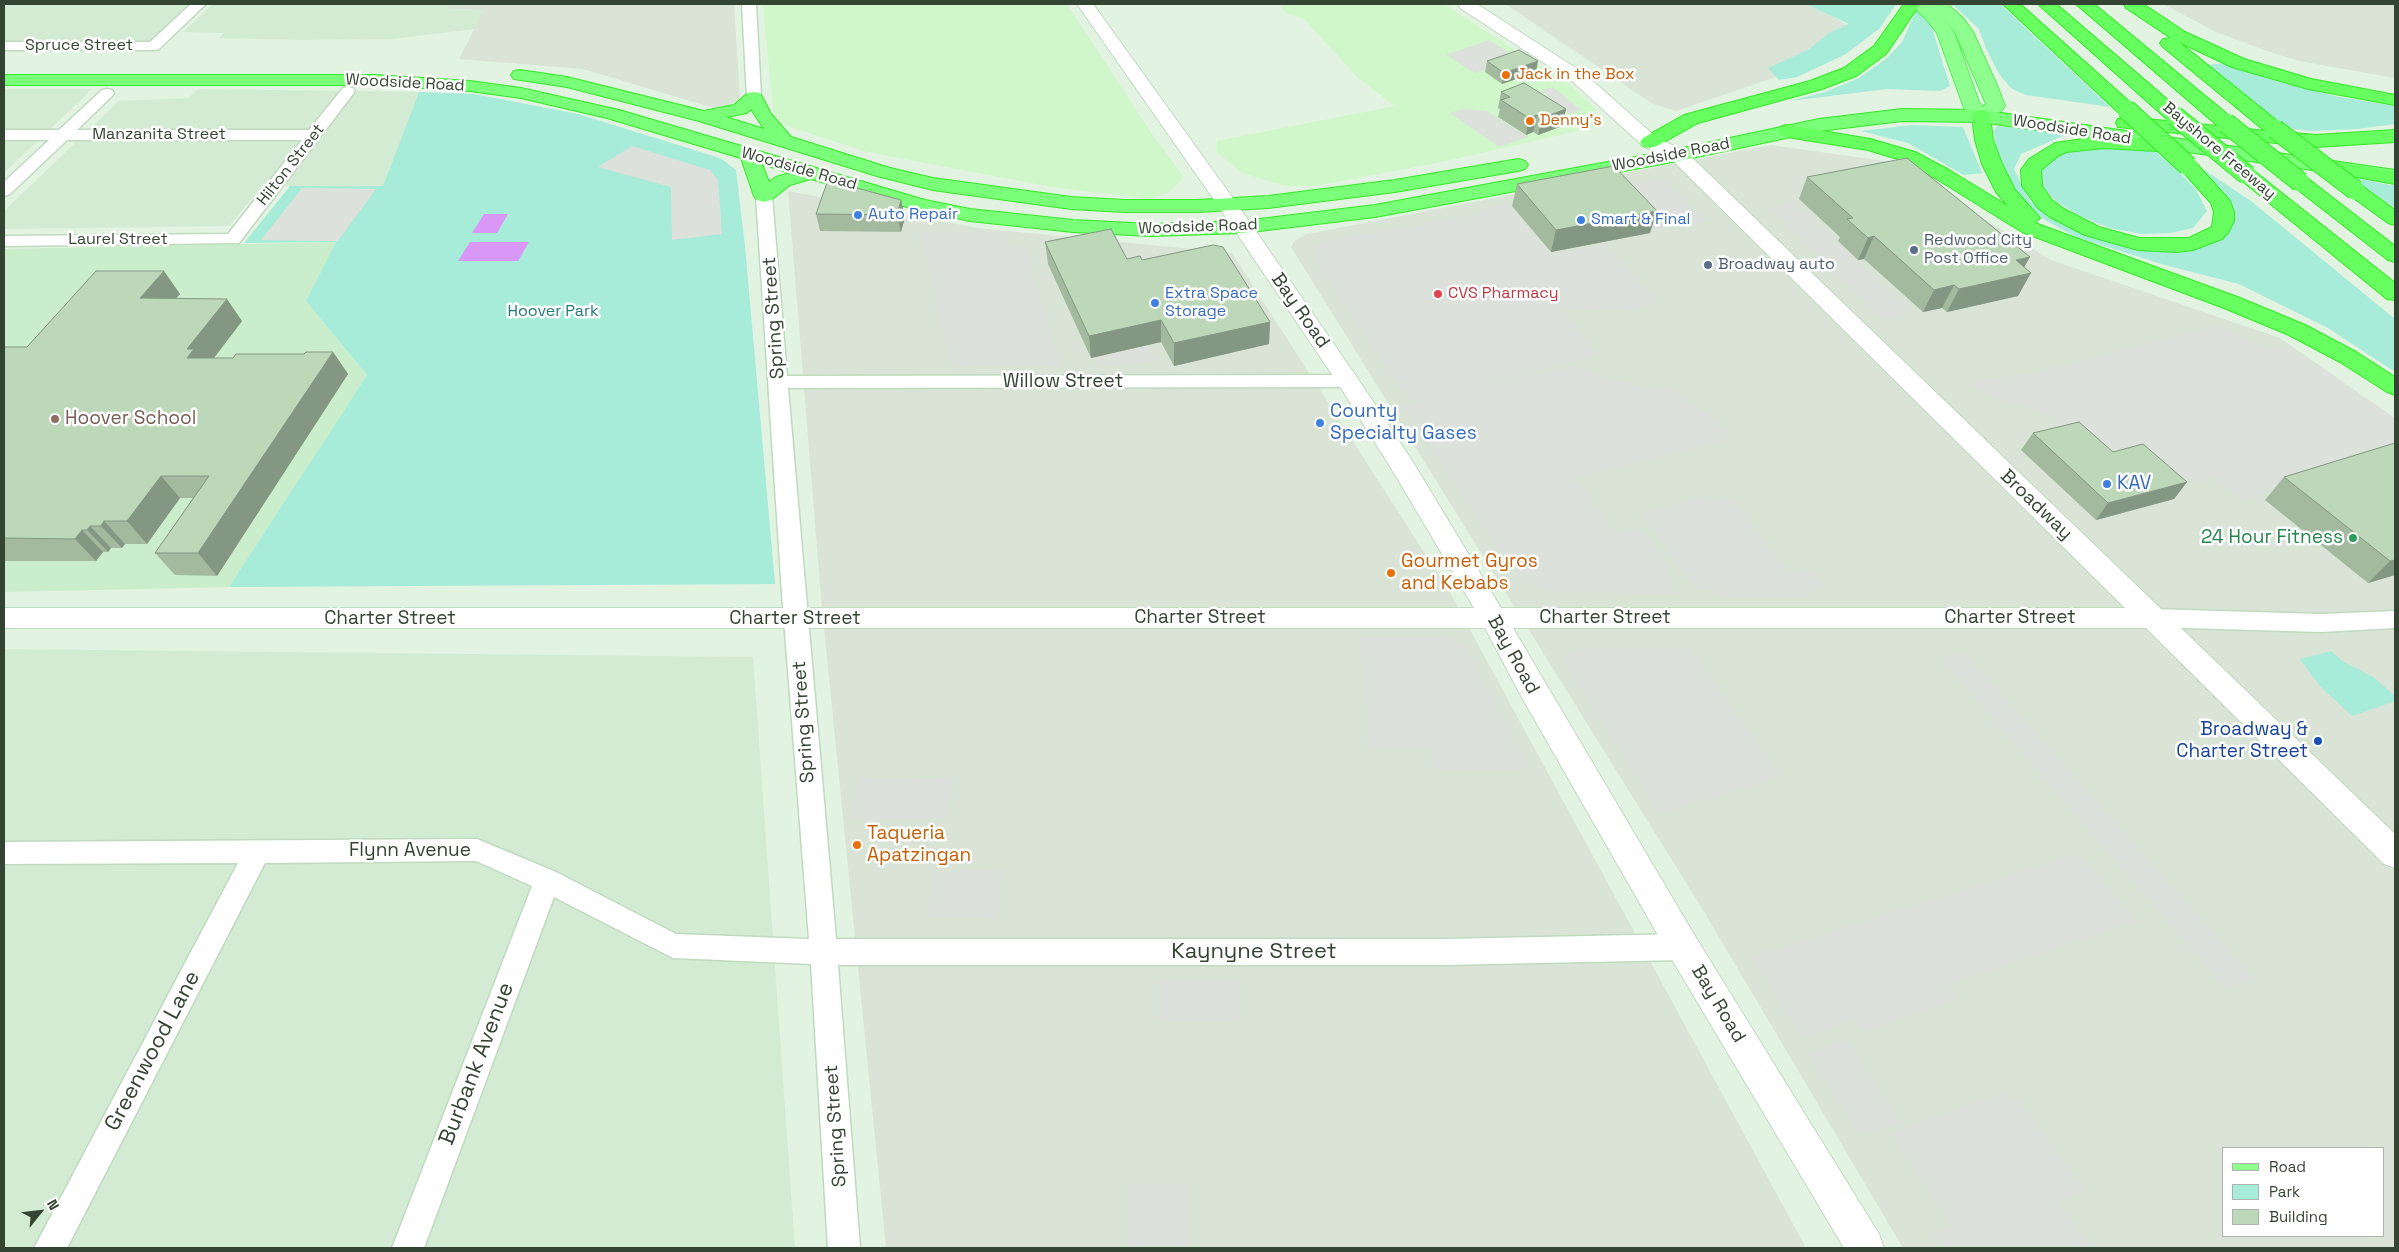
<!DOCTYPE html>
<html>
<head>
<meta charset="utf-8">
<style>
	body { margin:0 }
	#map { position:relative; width:2399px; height:1252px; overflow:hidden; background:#e2f3e2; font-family:"Space Grotesk",sans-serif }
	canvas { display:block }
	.frame { position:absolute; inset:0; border:5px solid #344432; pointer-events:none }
	.legend { position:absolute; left:2222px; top:1147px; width:162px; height:90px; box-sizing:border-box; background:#fff; border:1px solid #aeb4ad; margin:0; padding:6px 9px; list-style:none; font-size:15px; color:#344432 }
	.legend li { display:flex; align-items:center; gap:10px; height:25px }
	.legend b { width:25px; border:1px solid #aeb4ad }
	.north { position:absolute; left:15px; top:1187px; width:50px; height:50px; -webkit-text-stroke:4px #fff; paint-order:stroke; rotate:61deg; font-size:14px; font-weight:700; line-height:20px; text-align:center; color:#344432 }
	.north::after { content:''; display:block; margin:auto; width:18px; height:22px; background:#344432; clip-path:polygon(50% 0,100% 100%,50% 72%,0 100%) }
</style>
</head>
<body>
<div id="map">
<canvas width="2399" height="1252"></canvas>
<div class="frame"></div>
<ul class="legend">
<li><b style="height:6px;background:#8eff8f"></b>Road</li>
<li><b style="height:14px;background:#a7ebd9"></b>Park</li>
<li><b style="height:14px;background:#bdd8b9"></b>Building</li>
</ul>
<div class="north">N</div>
</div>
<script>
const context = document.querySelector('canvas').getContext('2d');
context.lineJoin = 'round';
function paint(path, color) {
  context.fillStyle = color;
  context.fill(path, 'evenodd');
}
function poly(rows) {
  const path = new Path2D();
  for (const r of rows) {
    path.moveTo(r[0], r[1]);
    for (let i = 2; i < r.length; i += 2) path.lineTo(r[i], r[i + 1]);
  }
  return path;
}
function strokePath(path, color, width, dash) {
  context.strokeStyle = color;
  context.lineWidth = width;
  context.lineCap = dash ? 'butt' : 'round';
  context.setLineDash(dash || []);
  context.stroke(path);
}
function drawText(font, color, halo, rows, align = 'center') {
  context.font = font + ' "Space Grotesk",sans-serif';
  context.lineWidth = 5;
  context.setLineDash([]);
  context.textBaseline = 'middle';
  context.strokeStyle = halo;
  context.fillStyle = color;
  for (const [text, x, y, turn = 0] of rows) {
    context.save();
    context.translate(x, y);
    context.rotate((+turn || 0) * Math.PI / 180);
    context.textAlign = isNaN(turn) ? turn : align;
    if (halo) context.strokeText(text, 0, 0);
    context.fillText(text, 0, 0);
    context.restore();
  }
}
const residential = poly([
	[4,4,191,4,149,43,4,42],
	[213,4,450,4,448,9,484,10,475,29,392,39,301,40,219,38,224,33,183,32],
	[4,89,92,89,4,173],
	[199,89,419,92,383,186,263,186,229,226,4,229,4,211,119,101,188,98],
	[4,649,753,657,795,1248,4,1248]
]);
const commercial = poly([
	[763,4,1067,4,1152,134,1184,177,1168,193,1148,199,1052,187,867,152,778,123,773,112],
	[1296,4,1444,4,1571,86,1595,108,1598,119,1595,127,1447,161,1315,186,1286,186,1242,173,1216,152,1217,141,1395,106,1358,78,1304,19,1286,13,1281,6]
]);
const industrial = poly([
	[450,4,734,4,740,100,717,109,583,69,459,59,484,10,447,9],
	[1505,4,1815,4,1859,34,1832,58,1676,111,1653,104],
	[2163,4,2395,4,2395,78,2299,61,2267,51,2216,32],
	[1771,145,1891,162,2051,260,2280,338,2395,418,2395,1248,1903,1248,1706,915,1291,247,1295,240,1307,234],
	[2223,1148,2383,1148,2383,1236,2223,1236],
	[788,191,978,228,1232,253,1449,591,1806,1248,886,1248,821,597]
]);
const education = poly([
	[336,242,306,301,367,375,229,587,4,592,4,249]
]);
const green = poly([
	[1806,4,1896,4,1880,28,1846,54,1797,77,1779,80,1768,68,1808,50,1829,33,1849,24],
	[1952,4,2000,4,2110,107,2026,95,2012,89,1999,74,1986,48,1979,29],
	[1917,9,1932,28,1950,86,1940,91,1887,89,1789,101,1825,92,1859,78,1887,58,1902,42],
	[2227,63,2275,81,2339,97,2395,106,2395,124,2357,129,2311,131,2287,128,2206,65],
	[419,92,474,94,578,114,720,158,736,170,745,246,775,584,229,587,367,375,306,301,336,242,244,243,290,186,383,186],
	[1912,125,1963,127,1982,173,1964,175,1908,143,1861,131],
	[1997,126,2068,134,2021,154,2014,169,2030,201,2060,222,2163,250,2210,245,2233,225,2229,199,2203,169,2251,201,2395,319,2395,372,2328,328,2239,284,2165,265,2076,237,2045,220,2018,196,1996,149,1994,131],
	[2114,146,2152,149,2172,165,2195,188,2207,211,2193,228,2170,233,2142,234,2110,228,2080,216,2056,201,2039,181,2040,168,2052,155,2075,148],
	[2350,177,2395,186,2395,208],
	[2331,651,2342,661,2373,677,2395,696,2395,701,2352,716,2320,686,2300,659]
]);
const parking = poly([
	[1489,40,1518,58,1475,73,1446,55],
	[1553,87,1581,110,1570,114,1541,90],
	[1462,109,1487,111,1528,137,1499,147,1450,113],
	[632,146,710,170,718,180,722,234,672,240,671,187,598,167],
	[1665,179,1706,221,1657,230,1617,187],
	[302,188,376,189,338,241,261,240],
	[1792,200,1906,306,1899,315,1881,318,1768,208,1781,206,1787,201],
	[1508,204,1549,254,1606,244,1660,303,1624,311,1562,309,1598,355,1456,393,1573,365,1611,380,1657,389,1671,389,1730,431,1723,441,1576,477,1617,535,1642,529,1662,556,1676,594,1538,591,1534,575,1518,578,1404,406,1414,403,1380,359,1315,259,1314,249,1325,241,1482,214,1479,210],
	[922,232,1005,232,1010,248,1025,246,1061,367,959,367,955,362,949,359],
	[2216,326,2268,348,2276,344,2319,366,2395,419,2395,456,2391,453,2242,501,2231,490,2210,476,2197,483,2132,453,2055,426,2056,419,1979,390,1972,381,2032,374],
	[1147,346,1156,361,1103,366,1097,357],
	[1701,498,1707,504,1731,498,1791,574,1811,570,1827,588,1807,593,1809,597,1720,598,1714,588,1699,591,1641,513],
	[1359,637,1450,637,1467,649,1529,769,1435,769,1432,749,1371,748],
	[1580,648,1690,648,1781,777,1659,813,1564,661,1566,655],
	[1964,652,2253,977,2225,988,1942,659],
	[859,777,952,778,946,819,851,819],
	[2073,855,2080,855,2131,914,2135,922,1948,985,1958,1000,1863,1032,1853,1020,1802,1037,1752,957],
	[934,871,1003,871,997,919,927,919],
	[1239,980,1240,1021,1162,1021,1162,981],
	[1847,1039,1900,1122,1859,1135,1808,1052],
	[2002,1093,2020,1101,2086,1191,2059,1202,2091,1248,1941,1248,1933,1235,1952,1226,1891,1133],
	[1129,1184,1189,1184,1189,1248,1127,1248]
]);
const water = poly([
	[484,214,508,214,497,233,472,233],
	[470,242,529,242,518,261,458,261]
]);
const minor = poly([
	[191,4,206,4,159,49,154,50,4,50,4,42,150,42,191,4],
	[742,4,756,4,761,97,754,101,747,97,742,4],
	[348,87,353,88,355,91,353,94,239,243,4,246,4,236,228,234,302,140,67,140,10,194,4,196,4,182,49,140,4,140,4,130,59,130,102,90,107,89,112,90,114,93,112,96,77,130,309,130,343,88,348,87],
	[764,191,770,193,772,196,787,376,1348,375,1355,377,1357,381,1355,385,1348,387,788,388,836,939,1444,939,1683,934,1693,938,1697,947,1693,956,1683,960,1444,965,838,965,860,1248,828,1248,811,964,673,958,554,897,424,1248,392,1248,532,886,476,861,265,863,67,1248,34,1248,238,863,4,864,4,842,477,839,556,872,676,934,809,939,782,594,756,196,758,193,764,191],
	[2152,609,2321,614,2395,611,2395,628,2321,632,2152,627,2144,624,2141,618,2144,612,2152,609]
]);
const tertiary = poly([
	[1077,4,1093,4,1235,201,1356,376,1413,462,1501,608,2125,608,1671,159,1643,146,1573,82,1460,8,1458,4,1477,4,1585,74,1657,138,1685,151,2395,834,2395,868,2384,864,2146,628,1513,628,1695,936,1879,1234,1884,1248,1844,1248,1671,958,1521,696,1485,628,4,628,4,608,1474,608,1394,473,1339,385,1219,207,1077,4]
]);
const primary = poly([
	[1910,4,1947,4,1963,18,1973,32,1999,90,2005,106,2002,110,1988,120,1981,122,1974,120,1964,108,1937,33,1925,18,1910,4],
	[1943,19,1955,32,1986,104,1983,107,1979,102,1954,32,1943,19]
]);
const trunk = poly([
	[520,70,567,77,704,111,734,105,748,93,754,92,760,93,771,114,791,137,890,168,933,178,1071,197,1125,200,1197,200,1268,196,1395,180,1518,159,1525,161,1528,165,1525,169,1518,171,1395,192,1268,208,1197,212,1125,212,1071,209,933,190,877,176,699,121,567,87,514,79,511,75,514,71,520,70],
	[751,109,764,129,726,117,747,113,751,109],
	[4,75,375,75,470,81,521,88,619,110,925,200,970,209,1073,220,1151,224,1243,221,1375,205,1678,149,1819,119,1902,109,1981,110,2395,170,2395,182,1981,122,1902,121,1819,131,1678,161,1375,217,1243,233,1151,236,1073,232,970,221,914,209,811,179,790,185,771,200,764,202,757,200,754,196,741,158,607,118,521,98,470,91,375,85,4,85,4,75],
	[762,164,790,173,776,177,769,182,762,164]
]);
const motorway = poly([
	[1904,4,1920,4,1886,54,1856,76,1822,89,1698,123,1657,146,1650,148,1643,146,1640,142,1643,138,1684,115,1810,81,1844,68,1874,46,1904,4],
	[2003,4,2020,4,2133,105,2135,109,2133,113,2119,113,2003,4],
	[2038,4,2056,4,2182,112,2184,116,2182,120,2168,120,2038,4],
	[2076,4,2094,4,2233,119,2235,123,2231,127,2265,131,2163,47,2160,43,2163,39,2171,38,2126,8,2124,4,2143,4,2185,32,2244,59,2311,79,2395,95,2395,105,2308,89,2232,67,2179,42,2282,125,2284,129,2282,132,2316,135,2395,130,2395,142,2316,147,2118,127,2116,123,2118,119,2125,117,2218,126,2076,4],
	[1981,110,1988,112,1990,116,1993,140,2002,164,2015,190,2040,218,2035,223,2240,298,2305,325,2356,352,2395,377,2395,395,2387,392,2340,362,2289,335,2224,308,2022,232,1935,178,1901,160,1868,150,1787,137,1780,135,1778,131,1780,127,1787,125,1870,139,1915,152,1949,170,2008,206,1996,192,1982,164,1975,140,1972,116,1974,112,1981,110],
	[2104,136,2174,140,2181,142,2184,146,2181,150,2174,152,2104,148,2066,152,2058,156,2041,170,2042,186,2052,200,2064,209,2099,227,2139,238,2189,238,2212,227,2214,212,2211,203,2178,166,2181,162,2188,160,2195,162,2230,201,2234,212,2234,221,2228,233,2222,239,2193,250,2177,252,2138,250,2085,235,2050,217,2038,208,2022,186,2021,170,2029,159,2055,143,2104,136],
	[2336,162,2395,172,2395,184,2329,172,2326,168,2329,164,2336,162],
	[2247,169,2254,171,2395,283,2395,300,2387,299,2240,179,2237,175,2240,171,2247,169],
	[2300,176,2307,178,2395,246,2395,262,2388,260,2293,186,2290,182,2293,178,2300,176],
	[2355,184,2362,186,2395,210,2395,225,2388,223,2348,194,2345,190,2348,186,2355,184]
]);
const motorwayBridge = poly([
	[2126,109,2188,166],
	[2175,116,2247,175],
	[2226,123,2300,182],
	[2275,129,2355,190]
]);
const wall = poly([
	[1487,61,1536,72,1502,84,1485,72],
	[1501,92,1566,109,1562,126,1538,135,1533,132,1526,135,1498,117,1500,109,1498,108],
	[1807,177,2024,267,2018,296,1947,312,1942,308,1923,312,1864,259,1858,260,1838,241,1840,237,1799,199],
	[1517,184,1650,233,1551,252,1512,206],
	[901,200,905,217,901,232,820,231,816,214],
	[1045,242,1127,259,1142,260,1270,322,1269,344,1174,366,1161,342,1091,358,1048,264],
	[180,294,176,298,242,321,214,358,233,358,304,354,333,352,348,374,217,576,175,575,155,553,193,498,180,498,147,544,125,544,122,548,111,548,108,552,103,552,96,561,4,561,4,347,27,347],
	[2033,433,2113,452,2187,482,2174,499,2096,520,2021,450],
	[2395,443,2395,575,2368,583,2265,500,2284,477]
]);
const shadedWall = poly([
	[1538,61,1536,72,1502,84,1504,73],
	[1566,109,1562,126,1538,135,1542,118],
	[1537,115,1533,132,1526,135,1529,118],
	[901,200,905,217,901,232,897,215],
	[1657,211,1650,233,1551,252,1556,230],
	[1874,236,1864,259,1858,260,1868,238],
	[2030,257,2019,276,2031,273,2018,296,1947,312,1959,289,2016,260],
	[164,271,180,294,157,321,140,298],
	[1954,285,1942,308,1923,312,1934,290],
	[227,299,242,321,207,367,187,358,187,349],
	[1161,320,1161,342,1091,358,1089,336],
	[1270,322,1269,344,1174,366,1174,343],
	[333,352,348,374,217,576,198,553],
	[161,476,180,498,147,544,127,521],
	[2187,482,2174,499,2096,520,2108,503],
	[104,521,125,544,122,548,101,526],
	[90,526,111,548,108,552,87,530],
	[82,530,103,552,96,561,75,539],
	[2395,560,2395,575,2368,583,2390,561]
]);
const building = poly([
	[1519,50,1538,61,1504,73,1487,61,1519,50],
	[1524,83,1566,109,1542,118,1537,115,1529,118,1501,100,1510,97,1501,92,1524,83],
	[1907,158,2030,257,2016,260,2031,273,1959,289,1954,285,1934,290,1874,236,1868,238,1847,219,1853,218,1807,177,1907,158],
	[1614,166,1657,211,1556,230,1517,184,1614,166],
	[828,180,901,200,897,215,816,214,828,180],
	[1111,229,1127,259,1140,256,1142,260,1213,245,1223,247,1270,322,1174,343,1161,320,1089,336,1045,242,1111,229],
	[96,271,164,271,140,298,227,299,187,349,194,349,187,358,233,358,236,354,304,354,306,352,333,352,198,553,155,553,209,476,161,476,127,521,104,521,101,526,90,526,87,530,82,530,75,539,4,538,4,347,27,347,96,271],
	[2079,422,2113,452,2143,444,2187,482,2108,503,2033,433,2079,422],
	[2395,443,2395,560,2390,561,2284,477,2395,443]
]);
const markers = [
	[1506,75,5,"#e8710a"],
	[1530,121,5,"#e8710a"],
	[858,215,5,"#3f7fe0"],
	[1581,220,5,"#3f7fe0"],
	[1914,250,5,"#5c6f8a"],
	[1708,265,5,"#5c6f8a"],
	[1438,294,5,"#e0444e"],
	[1155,303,5,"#3f7fe0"],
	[55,419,5,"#8d6e63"],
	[1320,423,5,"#3f7fe0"],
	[2107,484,5,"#3f7fe0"],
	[2353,538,5,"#2e9e5b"],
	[1391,573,5,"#e8710a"],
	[2318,741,5,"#1a4fb4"],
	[857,845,5,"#e8710a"]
];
const farStreetnames = [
	["Spruce Street",79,46],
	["Woodside Road",405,83,3],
	["Woodside Road",2072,130,9],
	["Manzanita Street",159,135],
	["Bayshore Freeway",2219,151,40],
	["Woodside Road",1671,155,-11],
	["Hilton Street",291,165,-52],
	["Woodside Road",799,169,16],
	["Woodside Road",1198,227,-2],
	["Laurel Street",118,240]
];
const farFoodnames = [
	["Jack in the Box",1516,75],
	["Denny's",1540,121]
];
const farShopnames = [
	["Auto Repair",868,215],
	["Smart & Final",1591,220],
	["Extra Space",1165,294],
	["Storage",1165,312]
];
const farServicenames = [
	["Redwood City",1924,241],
	["Post Office",1924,259],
	["Broadway auto",1718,265]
];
const farHealthnames = [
	["CVS Pharmacy",1448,294]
];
const farParknames = [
	["Hoover Park",553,312]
];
const streetNames = [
	["Bay Road",1300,311,55],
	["Spring Street",774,318,-94],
	["Willow Street",1063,382],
	["Broadway",2036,505,44],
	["Charter Street",1200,618],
	["Charter Street",1605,618],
	["Charter Street",2010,618],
	["Charter Street",390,619],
	["Charter Street",795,619],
	["Bay Road",1513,655,61],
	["Spring Street",804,722,-94],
	["Flynn Avenue",410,851],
	["Bay Road",1718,1004,59],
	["Spring Street",836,1126,-94]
];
const shopNames = [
	["County",1330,412],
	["Specialty Gases",1330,434],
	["KAV",2117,484]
];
const educationNames = [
	["Hoover School",65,419]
];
const leisureNames = [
	["24 Hour Fitness",2343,538]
];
const foodNames = [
	["Gourmet Gyros",1401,562],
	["and Kebabs",1401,584],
	["Taqueria",867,834],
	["Apatzingan",867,856]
];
const transitNames = [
	["Broadway &",2308,730],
	["Charter Street",2308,752]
];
const nearStreetnames = [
	["Kaynyne Street",1254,952],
	["Greenwood Lane",153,1051,-62],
	["Burbank Avenue",477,1064,-69]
];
paint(residential, '#d4ebd3');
paint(commercial, '#d0f7ca');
paint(industrial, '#d9e4d7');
paint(education, '#caedcb');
paint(green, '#a7ebd9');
paint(parking, '#dce2db');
paint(water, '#d998f6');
strokePath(minor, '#bfdabe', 3);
strokePath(tertiary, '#bfdabe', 2);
strokePath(primary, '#57ed56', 2);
strokePath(trunk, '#34e925', 2);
strokePath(motorway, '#34e925', 2);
paint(minor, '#fff');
paint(tertiary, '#fff');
paint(primary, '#8eff8f');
paint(trunk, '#7aff78');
paint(motorway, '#67ff60');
strokePath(motorwayBridge, '#34e925', 21, []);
strokePath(motorwayBridge, '#67ff60', 19);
paint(wall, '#a3ba9f');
paint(shadedWall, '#849782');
paint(building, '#bdd8b9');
strokePath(building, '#849782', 1);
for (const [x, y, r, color] of markers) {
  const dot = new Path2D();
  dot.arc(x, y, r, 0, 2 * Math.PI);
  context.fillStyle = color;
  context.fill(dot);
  strokePath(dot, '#fff', 2);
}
drawText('16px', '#344432', '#fff', farStreetnames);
drawText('16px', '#c56008', '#fff', farFoodnames, 'left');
drawText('16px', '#366cbe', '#fff', farShopnames, 'left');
drawText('16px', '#4e5e75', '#fff', farServicenames, 'left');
drawText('16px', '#be3a42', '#fff', farHealthnames, 'left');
drawText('16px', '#227a72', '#fff', farParknames);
drawText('19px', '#344432', '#fff', streetNames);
drawText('19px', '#366cbe', '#fff', shopNames, 'left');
drawText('19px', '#785e54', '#fff', educationNames, 'left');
drawText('19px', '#27864d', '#fff', leisureNames, 'right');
drawText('19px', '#c56008', '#fff', foodNames, 'left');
drawText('19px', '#164399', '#fff', transitNames, 'right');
drawText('22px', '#344432', '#fff', nearStreetnames);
</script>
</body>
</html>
